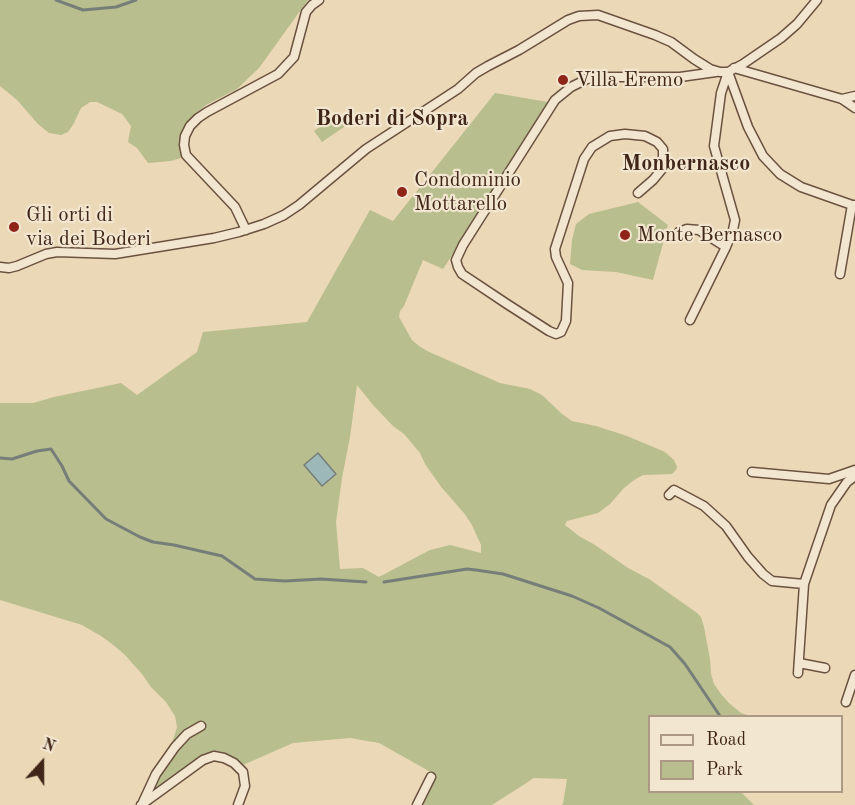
<!DOCTYPE html>
<html>
<head>
<meta charset="utf-8">
<style>
	body { margin:0 }
	#map { position:relative; width:855px; height:805px; overflow:hidden; background:#ebd8b7; font-family:"Old Standard TT",serif }
	canvas { display:block }
	.legend { position:absolute; left:648px; top:715px; width:195px; height:78px; box-sizing:border-box; background:#f2e6d0; border:2px solid #ab9986; margin:0; padding:8px 10px; list-style:none; font-size:18px; color:#402618 }
	.legend li { display:flex; align-items:center; gap:12px; height:30px }
	.legend b { width:30px; border:2px solid #ab9986 }
	.north { position:absolute; left:12px; top:733px; width:60px; height:60px; -webkit-text-stroke:4px #f2e6d0; paint-order:stroke; rotate:21deg; font-size:16px; font-weight:700; line-height:24px; text-align:center; color:#402618 }
	.north::after { content:''; display:block; margin:auto; width:21px; height:27px; background:#402618; clip-path:polygon(50% 0,100% 100%,50% 72%,0 100%) }
</style>
</head>
<body>
<div id="map">
<canvas width="855" height="805"></canvas>
<ul class="legend">
<li><b style="height:8px;background:#f2e6d0"></b>Road</li>
<li><b style="height:16px;background:#b8be8d"></b>Park</li>
</ul>
<div class="north">N</div>
</div>
<script>
const context = document.querySelector('canvas').getContext('2d');
context.lineJoin = 'round';
function paint(path, color) {
  context.fillStyle = color;
  context.fill(path, 'evenodd');
}
function poly(rows) {
  const path = new Path2D();
  for (const r of rows) {
    path.moveTo(r[0], r[1]);
    for (let i = 2; i < r.length; i += 2) path.lineTo(r[i], r[i + 1]);
  }
  return path;
}
function strokePath(path, color, width, dash) {
  context.strokeStyle = color;
  context.lineWidth = width;
  context.lineCap = dash ? 'butt' : 'round';
  context.setLineDash(dash || []);
  context.stroke(path);
}
function drawText(font, color, halo, rows, align = 'center') {
  context.font = font + ' "Old Standard TT",serif';
  context.lineWidth = 4.5;
  context.setLineDash([]);
  context.textBaseline = 'middle';
  context.strokeStyle = halo;
  context.fillStyle = color;
  for (const [text, x, y, turn = 0] of rows) {
    context.save();
    context.translate(x, y);
    context.rotate((+turn || 0) * Math.PI / 180);
    context.textAlign = isNaN(turn) ? turn : align;
    if (halo) context.strokeText(text, 0, 0);
    context.fillText(text, 0, 0);
    context.restore();
  }
}
const green = poly([
	[0,0,308,0,259,68,237,89,206,105,197,112,186,126,184,157,171,161,148,163,137,148,128,142,131,126,122,114,97,102,90,102,81,108,73,125,68,132,61,135,49,133,38,124,17,100,0,86],
	[495,93,554,103,443,269,423,260,404,306,400,311,399,317,412,340,419,346,427,351,500,383,530,389,542,395,562,414,572,421,596,426,627,436,665,452,674,460,677,467,676,470,672,474,643,475,634,480,624,488,610,504,598,513,567,521,565,525,579,536,595,545,628,568,649,579,697,613,701,617,704,627,710,659,711,674,714,684,721,694,729,703,741,713,750,716,650,716,650,792,741,792,754,805,561,805,563,804,567,779,534,778,492,805,422,805,436,775,379,743,350,738,293,743,243,765,235,759,224,754,214,752,199,757,157,788,154,786,174,737,177,727,176,721,175,716,166,702,151,687,142,674,124,654,112,644,101,636,82,625,0,600,0,403,33,403,54,397,121,383,137,395,197,352,203,332,307,322,370,210,393,221],
	[357,385,373,405,393,426,404,434,420,453,425,464,442,488,464,513,472,525,481,545,481,553,450,545,430,550,379,577,363,568,340,569,336,522,342,478,350,437],
	[338,114,347,125,322,142,314,131],
	[638,202,668,225,653,280,616,272,582,270,570,264,572,240,576,224,589,214]
]);
const water = poly([
	[318,453,336,474,322,486,304,465,318,453]
]);
const stream = poly([
	[56,0,83,10,116,7,136,0],
	[0,458,12,459,37,451,51,449,62,466,69,481,106,519,140,537,153,542,174,545,222,556,255,579,285,581,321,579,366,582],
	[384,582,467,569,476,570,503,574,572,596,599,608,670,647,685,664,720,716]
]);
const street = poly([
	[734,68,842,99,855,108],
	[728,72,748,127,763,156,780,174,801,187,852,205],
	[842,99,855,96],
	[638,193,653,180,663,168,663,149,657,142,645,136,625,134,610,136,592,147,584,159,555,249,556,257,568,283,566,321,561,332,556,334,549,331,507,304,462,274,458,267,456,260,463,245,555,100,571,87,587,79,606,77,680,77,716,72],
	[246,230,235,207,186,155,184,145,185,136,190,126,198,118,207,112,278,74,294,57,306,12,312,5,319,0],
	[679,232,687,229,699,230,726,247],
	[0,267,9,268,17,266,46,254,57,252,115,254,214,238,239,232,264,224,284,215,299,205,366,149,458,89,476,73,488,66,519,50,568,20,579,16,598,15,655,35,671,42,694,59,710,69,720,72,728,72,743,64,781,38,797,24,817,0],
	[840,274,852,205,855,205],
	[690,320,726,247,733,230,735,220,714,146,721,93,728,72],
	[752,472,829,479,855,470],
	[669,495,674,490,704,506,726,526,748,557,763,574,772,581,804,584],
	[799,663,825,668],
	[798,673,804,584,831,505,847,482,855,476],
	[846,702,855,675],
	[143,802,156,774,175,747,187,734,201,726],
	[141,805,203,760,214,756,224,758,234,763,243,772,245,786,238,805],
	[417,805,431,777]
]);
const markers = [
	[563,80,6,"#8f2418"],
	[402,192,6,"#8f2418"],
	[14,227,6,"#8f2418"],
	[625,235,6,"#8f2418"]
];
const poiNames = [
	["Villa Eremo",575,80],
	["Condominio",414,180],
	["Mottarello",414,204],
	["Gli orti di",26,215],
	["via dei Boderi",26,239],
	["Monte Bernasco",637,235]
];
const neighbourhoodNames = [
	["Boderi di Sopra",392,119],
	["Monbernasco",686,164]
];
paint(green, '#b8be8d');
paint(water, '#9cb8b9');
strokePath(water, '#777e79', 1.5);
strokePath(stream, '#777e79', 3);
strokePath(street, '#6b5240', 11);
strokePath(street, '#f2e6d0', 8);
for (const [x, y, r, color] of markers) {
  const dot = new Path2D();
  dot.arc(x, y, r, 0, 2 * Math.PI);
  context.fillStyle = color;
  context.fill(dot);
  strokePath(dot, '#f2e6d0', 2);
}
drawText('21px', '#402618', '#f2e6d0', poiNames, 'left');
drawText('bold 22px', '#402618', '#f2e6d0', neighbourhoodNames);
</script>
</body>
</html>
